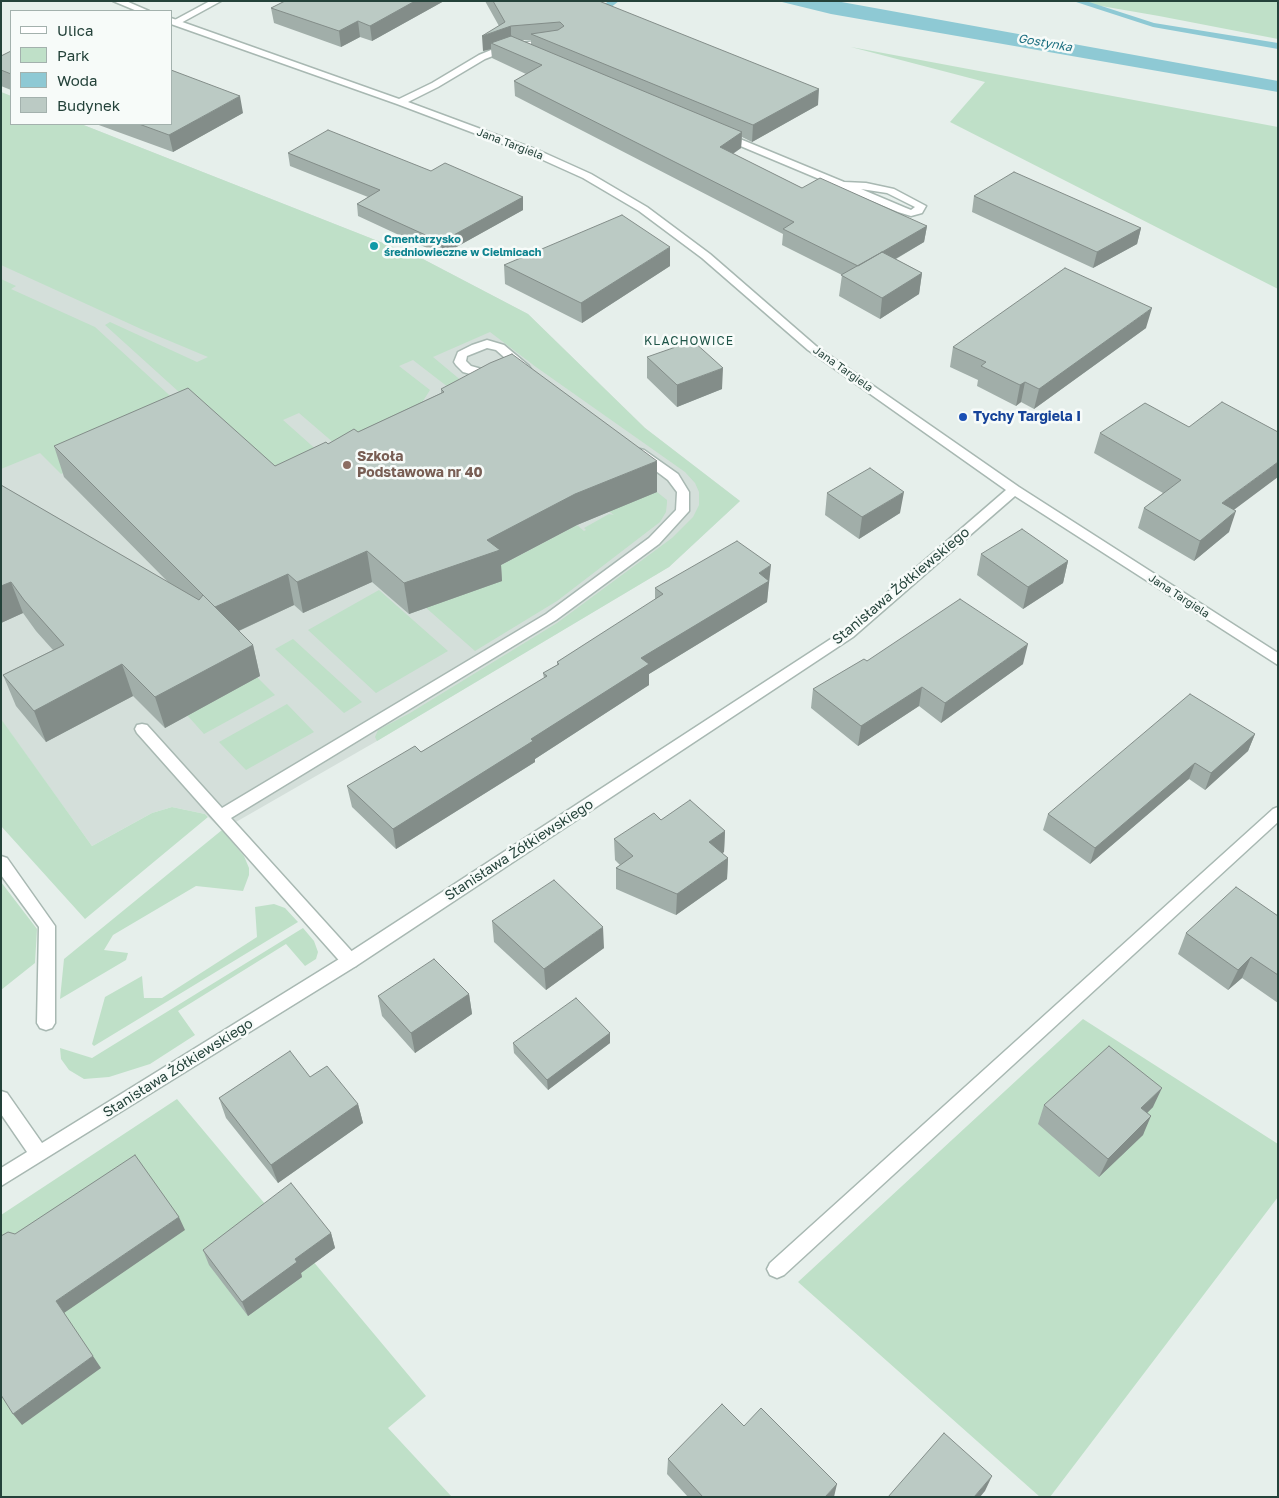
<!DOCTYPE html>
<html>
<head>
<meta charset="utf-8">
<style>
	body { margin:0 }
	#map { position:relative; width:1279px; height:1498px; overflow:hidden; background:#e6efeb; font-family:"Golos Text",sans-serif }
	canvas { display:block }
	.frame { position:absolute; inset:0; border:2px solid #24423a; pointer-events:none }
	.legend { position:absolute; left:10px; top:10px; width:162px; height:115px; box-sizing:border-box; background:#f7fbf9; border:1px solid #a3b1ad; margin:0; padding:6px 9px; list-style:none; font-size:15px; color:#24423a }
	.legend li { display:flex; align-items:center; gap:10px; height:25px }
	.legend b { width:25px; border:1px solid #a3b1ad }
</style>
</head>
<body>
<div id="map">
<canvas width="1279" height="1498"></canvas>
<div class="frame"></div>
<ul class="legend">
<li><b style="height:6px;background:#fff"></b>Ulica</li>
<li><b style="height:14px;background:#bfe0c8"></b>Park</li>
<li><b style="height:14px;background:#8ec9d4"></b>Woda</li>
<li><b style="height:14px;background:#bbcac4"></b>Budynek</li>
</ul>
</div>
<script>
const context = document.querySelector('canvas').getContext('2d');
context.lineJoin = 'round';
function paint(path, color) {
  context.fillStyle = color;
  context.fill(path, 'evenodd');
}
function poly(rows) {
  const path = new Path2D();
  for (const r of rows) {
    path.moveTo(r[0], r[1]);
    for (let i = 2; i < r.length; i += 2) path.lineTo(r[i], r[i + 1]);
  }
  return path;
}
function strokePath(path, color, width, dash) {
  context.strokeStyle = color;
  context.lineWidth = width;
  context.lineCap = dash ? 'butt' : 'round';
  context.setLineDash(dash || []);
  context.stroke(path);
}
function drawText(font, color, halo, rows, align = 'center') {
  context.font = font + ' "Golos Text",sans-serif';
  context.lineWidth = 5;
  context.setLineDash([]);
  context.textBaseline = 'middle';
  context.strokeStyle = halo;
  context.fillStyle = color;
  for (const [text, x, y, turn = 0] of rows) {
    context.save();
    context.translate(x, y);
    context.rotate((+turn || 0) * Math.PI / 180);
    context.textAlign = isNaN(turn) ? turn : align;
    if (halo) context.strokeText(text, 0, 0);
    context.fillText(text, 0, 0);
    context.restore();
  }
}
const built = poly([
	[1,92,11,96,11,124,81,124,421,258,528,314,645,428,740,501,669,567,377,741,222,830,205,814,172,807,152,813,92,846,1,720]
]);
const green = poly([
	[1072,1,1278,1,1278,39,1159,16],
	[851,47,1278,127,1278,289,950,122,985,82],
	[1,92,11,96,11,124,81,124,421,258,528,314,645,428,740,501,669,567,377,741,375,737,378,730,410,713,557,623,672,538,693,517,699,505,699,492,695,483,685,472,536,367,490,332,433,357,463,382,457,394,413,360,399,366,430,390,423,401,443,419,356,462,299,413,283,420,347,477,295,497,105,325,110,322,197,362,208,357,141,329,1,265],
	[1,279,16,286,11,289,95,327,191,415,61,474,40,453,1,469],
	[657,492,667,500,667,503,666,512,660,522,557,601,475,651,424,606,577,525,584,531,586,530,584,528,609,514,614,515,606,509],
	[379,590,448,651,376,693,308,630],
	[293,639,362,702,344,713,275,649],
	[257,677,275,695,204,734,187,715],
	[287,704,314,732,246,770,219,742],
	[1,719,92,846,152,813,172,807,205,814,208,817,85,919,1,826],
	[222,830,244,856,249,868,249,875,243,891,196,886,113,935,104,950,128,953,126,960,60,999,64,959],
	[1,882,37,929,35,963,1,990],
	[274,904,285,908,298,922,94,1046,92,1044,105,997,142,976,144,998,162,998,257,937,255,907],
	[303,928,314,941,318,952,316,959,305,966,286,944,178,1011,195,1035,150,1064,109,1077,84,1079,69,1070,61,1059,60,1048,92,1058],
	[1083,1019,1278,1144,1278,1197,1050,1497,1040,1497,798,1282],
	[177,1099,426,1396,388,1428,452,1497,1,1497,1,1215]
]);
const water = poly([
	[778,1,836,1,1278,81,1278,92,831,14]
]);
const stream = poly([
	[609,1,619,1,606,11,600,11,600,7,609,1],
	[1073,1,1086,1,1154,23,1278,43,1278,49,1153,27,1073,1]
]);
const lane = poly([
	[210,1,221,1,179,24,173,24,171,22,210,1],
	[723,132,844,182,866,183,894,189,926,206,922,213,911,216,898,212,719,137,719,133,723,132],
	[861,189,887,193,915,207,911,210,906,208,861,189],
	[487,340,504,345,529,366,531,369,529,372,521,372,496,350,487,348,467,356,466,361,471,366,485,370,498,370,500,373,498,376,481,377,463,372,456,365,454,362,458,352,472,345,487,340],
	[640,449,644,450,678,474,689,492,689,511,659,544,556,620,231,818,356,956,358,961,356,966,350,968,344,966,137,733,135,729,137,725,142,724,147,725,222,808,546,614,649,538,676,510,677,492,668,480,636,456,634,453,636,450,640,449],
	[1278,807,1278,822,784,1275,777,1278,770,1275,767,1269,770,1263,1273,809,1278,807],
	[1,856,7,858,55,926,55,1023,52,1028,46,1030,40,1028,37,1023,39,927,1,875,1,856]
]);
const street = poly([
	[113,1,126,1,149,11,137,11,113,1],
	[171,18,399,99,432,83,479,55,503,45,554,39,554,43,508,50,485,59,438,87,408,102,540,151,591,174,647,207,710,254,816,346,1019,487,1278,653,1278,665,1015,496,853,637,356,966,1,1186,1,1168,27,1152,1,1114,1,1091,7,1093,42,1143,344,956,843,631,1006,490,808,350,702,258,639,211,583,178,532,155,397,104,171,24,171,18]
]);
const wall = poly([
	[444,1,372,41,360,37,341,47,274,23,271,8],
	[485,1,599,1,818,105,752,142,742,137,741,148,733,154,802,188,927,226,924,242,896,259,922,273,919,294,880,319,839,296,842,275,782,245,783,234,515,96,514,81,526,74,492,58,491,49,483,51,499,26],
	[522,40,531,40,531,44],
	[11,51,11,90,1,86,1,56],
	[243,113,173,152,96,124,171,124],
	[288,153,431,171,523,197,523,210,442,255,358,216,357,204,368,197,290,166],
	[974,196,1141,228,1137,244,1093,268,972,212],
	[504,265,670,266,582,323,505,284],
	[1146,328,1034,409,1021,402,1016,406,977,386,978,380,950,367,953,347],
	[647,357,722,389,677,407,647,378],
	[441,389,657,492,577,525,501,565,502,581,409,614,372,582,303,613,294,605,239,631,253,645,260,676,165,728,133,696,46,742,16,706,3,675,53,650,36,631,23,613,1,623,1,485,169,583,64,477,54,446,275,466,328,444,358,432,441,393],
	[1100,433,1233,510,1229,532,1194,561,1138,528,1144,508,1163,493,1094,453],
	[827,493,900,513,859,539,825,515],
	[981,554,1068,561,1063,583,1023,609,977,575],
	[768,587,767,602,649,674,649,685,535,759,535,762,396,849,352,807,347,786,421,752,544,678,543,673,557,665,557,662,655,600,655,588,769,587],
	[867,661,1023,664,941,723,919,706,858,746,811,708,813,689],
	[1255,734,1248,751,1205,790,1189,779,1090,864,1043,830,1048,814],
	[661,820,725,831,724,852,722,853,728,858,727,879,676,915,616,889,616,868,620,865,615,860,614,839],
	[1278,916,1278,1003,1242,978,1228,990,1178,954,1186,933],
	[492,921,604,948,546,990,494,942],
	[469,994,472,1014,415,1053,382,1016,378,996],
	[610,1033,610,1043,548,1090,514,1053,513,1043],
	[310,1077,358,1104,363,1123,278,1183,226,1118,219,1098],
	[1044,1105,1153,1107,1147,1113,1143,1135,1099,1177,1038,1124],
	[331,1233,335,1248,301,1273,302,1277,248,1316,209,1265,203,1250],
	[668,1459,834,1497,688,1497,667,1474]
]);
const shadedWall = poly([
	[415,1,444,1,372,41,370,26],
	[358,21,360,37,341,47,339,31],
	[511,26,511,41,491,43,491,49,483,51,482,36],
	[819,89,818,105,752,142,753,125],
	[240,96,243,113,173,152,169,135],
	[742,132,741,148,719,163,720,147],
	[523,197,523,210,442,255,441,242],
	[927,226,924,242,856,282,858,266],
	[1141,228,1137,244,1093,268,1097,252],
	[670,247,670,266,582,323,581,303],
	[922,273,919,294,880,319,882,298],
	[1152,308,1146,328,1034,409,1039,389],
	[723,368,722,389,677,407,677,385],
	[1025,382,1021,402,1016,406,1020,385],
	[657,461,657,492,577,525,501,565,502,581,409,614,404,583,575,494],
	[1278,462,1278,477,1215,524,1222,503],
	[904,492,900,513,859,539,862,517],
	[1236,511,1229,532,1194,561,1200,541],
	[367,551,372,582,303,613,297,582],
	[1068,561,1063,583,1023,609,1028,587],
	[771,565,767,602,649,674,649,685,535,759,535,762,396,849,393,829,531,739,641,658,759,573],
	[288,574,294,605,223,638,215,607],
	[11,582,23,613,1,623,1,586],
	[1028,644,1023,664,941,723,945,703],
	[253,645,260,676,165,728,155,697],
	[122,664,133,696,46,742,34,711],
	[922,687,919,706,858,746,861,726],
	[1255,734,1248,751,1205,790,1211,773],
	[1195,763,1189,779,1090,864,1095,848],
	[725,831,724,852,708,863,709,842],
	[728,858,727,879,676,915,677,894],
	[603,927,604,948,546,990,544,969],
	[1251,957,1242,978,1228,990,1238,970],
	[469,994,472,1014,415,1053,411,1033],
	[610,1033,610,1043,548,1090,547,1080],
	[1162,1088,1153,1107,1133,1127,1141,1108],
	[358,1104,363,1123,278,1183,271,1165],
	[1151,1116,1143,1135,1099,1177,1108,1159],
	[179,1217,185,1230,64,1313,56,1301],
	[331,1233,335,1248,301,1273,302,1277,248,1316,242,1302,295,1259],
	[93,1356,101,1368,22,1425,13,1414],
	[992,1476,985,1491,980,1497,974,1497],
	[837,1484,834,1497,825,1497]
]);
const building = poly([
	[285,1,415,1,370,26,358,21,339,31,271,8,285,1],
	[493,1,599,1,819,89,753,125,531,34,558,30,564,26,560,22,511,26,482,36,505,22,493,1],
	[511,36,742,132,720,147,802,188,820,178,927,226,858,266,783,229,794,222,514,81,542,65,491,43,511,36],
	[11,51,11,74,1,70,1,56,11,51],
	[171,70,240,96,169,135,139,124,171,124,171,70],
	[328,130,431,171,445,163,523,197,441,242,357,204,380,190,288,153,328,130],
	[1014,172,1141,228,1097,252,974,196,1014,172],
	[622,215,670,247,581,303,504,265,622,215],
	[882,252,922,273,882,298,841,275,882,252],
	[1065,268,1152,308,1039,389,1025,382,1020,385,981,366,986,362,953,347,1065,268],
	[693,341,723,368,677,385,647,357,693,341],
	[512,354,657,461,575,494,487,540,500,550,404,583,367,551,297,582,288,574,215,607,54,446,188,388,275,466,326,442,328,444,354,429,358,432,444,392,441,389,490,363,512,354],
	[1222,402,1278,432,1278,462,1222,503,1236,511,1200,541,1144,508,1181,480,1100,433,1145,403,1189,427,1222,402],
	[870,468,904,492,862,517,827,493,870,468],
	[1,485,199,600,203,595,253,645,155,697,122,664,34,711,3,675,64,645,24,600,11,582,1,586,1,485],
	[1022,529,1068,561,1028,587,981,554,1022,529],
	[737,541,771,565,759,573,769,581,641,658,649,664,531,739,533,741,393,829,347,786,415,746,421,752,547,676,543,673,559,664,557,662,663,594,655,588,737,541],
	[960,599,1028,644,945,703,922,687,861,726,813,689,864,659,867,661,960,599],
	[1190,694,1255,734,1211,773,1195,763,1095,848,1048,814,1190,694],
	[690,800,725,831,709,842,728,858,677,894,616,868,633,856,614,839,654,813,661,820,690,800],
	[554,880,603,927,544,969,492,921,554,880],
	[1236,887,1278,916,1278,975,1251,957,1238,970,1186,933,1236,887],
	[434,959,469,994,411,1033,378,996,434,959],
	[576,998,610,1033,547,1080,513,1043,576,998],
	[1109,1046,1162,1088,1141,1108,1151,1116,1108,1159,1044,1105,1109,1046],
	[290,1051,310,1077,327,1066,358,1104,271,1165,219,1098,290,1051],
	[135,1155,179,1217,56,1301,93,1356,13,1414,1,1395,1,1236,8,1232,15,1234,135,1155],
	[291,1183,331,1233,295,1259,297,1262,242,1302,203,1250,291,1183],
	[722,1404,744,1426,761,1408,837,1484,825,1497,703,1497,668,1459,722,1404],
	[944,1433,992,1476,974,1497,888,1497,944,1433]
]);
const markers = [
	[374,246,5,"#0f9aa8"],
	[963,417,5,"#1a4fb4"],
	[347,465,5,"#8d6e63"]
];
const farStreetnames = [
	["Jana Targiela",510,144,21],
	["Jana Targiela",843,369,35],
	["Jana Targiela",1179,596,33]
];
const farCulturenames = [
	["Cmentarzysko",384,240],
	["średniowieczne w Cielmicach",384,253]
];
const farWaternames = [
	["Gostynka",1045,43,10]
];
const farNeighbourhoodnames = [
	["KLACHOWICE",689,341]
];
const transitNames = [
	["Tychy Targiela I",973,417]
];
const educationNames = [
	["Szkoła",357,457],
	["Podstawowa nr 40",357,473]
];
const streetNames = [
	["Stanisława Żółkiewskiego",901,586,-40],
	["Stanisława Żółkiewskiego",519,850,-33],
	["Stanisława Żółkiewskiego",178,1068,-32]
];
paint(built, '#d4dfda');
paint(green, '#bfe0c8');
paint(water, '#8ec9d4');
paint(stream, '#8ec9d4');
strokePath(lane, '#a8b8b2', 3);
strokePath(street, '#a8b8b2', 3);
paint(lane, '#fff');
paint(street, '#fff');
paint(wall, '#a1aea9');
paint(shadedWall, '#838d89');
paint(building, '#bbcac4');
strokePath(building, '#838d89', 1);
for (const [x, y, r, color] of markers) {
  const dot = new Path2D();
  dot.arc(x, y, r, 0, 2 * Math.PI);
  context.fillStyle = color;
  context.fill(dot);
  strokePath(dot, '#f7fbf9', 2);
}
drawText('11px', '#24423a', '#f7fbf9', farStreetnames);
drawText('bold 11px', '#0d838f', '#f7fbf9', farCulturenames, 'left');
drawText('italic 12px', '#1c6f80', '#f7fbf9', farWaternames);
context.letterSpacing = '1px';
drawText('12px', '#1f5548', '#f7fbf9', farNeighbourhoodnames);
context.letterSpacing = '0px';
drawText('bold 14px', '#164399', '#f7fbf9', transitNames, 'left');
drawText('bold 14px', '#785e54', '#f7fbf9', educationNames, 'left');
drawText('14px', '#24423a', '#f7fbf9', streetNames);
</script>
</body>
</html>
